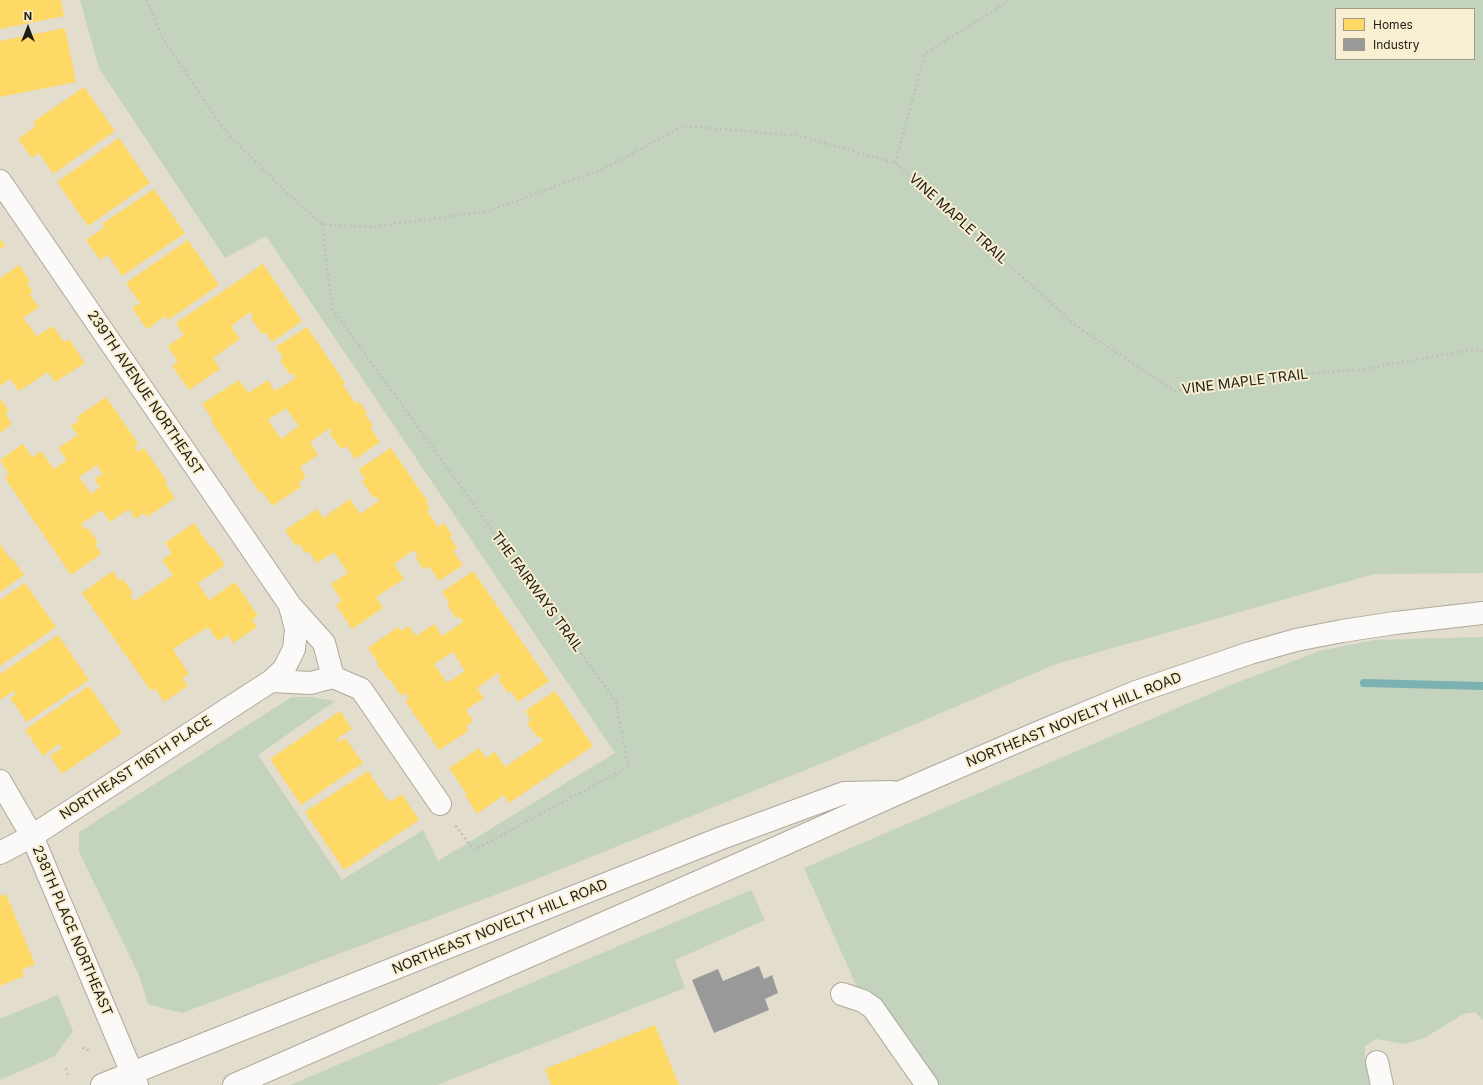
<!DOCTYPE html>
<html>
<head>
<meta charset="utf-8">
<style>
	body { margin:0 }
	#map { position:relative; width:1483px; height:1085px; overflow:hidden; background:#e2ddcd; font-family:Inter,sans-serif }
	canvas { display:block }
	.legend { position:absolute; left:1335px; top:8px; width:140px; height:52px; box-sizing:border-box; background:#f8efd2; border:1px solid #a19b85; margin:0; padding:5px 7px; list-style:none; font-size:12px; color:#1f1c12 }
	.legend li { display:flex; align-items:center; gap:8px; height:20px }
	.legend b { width:20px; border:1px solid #a19b85 }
	.north { position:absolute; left:8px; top:8px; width:40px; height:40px; -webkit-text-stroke:3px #f8efd2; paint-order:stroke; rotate:0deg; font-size:11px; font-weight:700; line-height:16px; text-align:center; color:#1f1c12 }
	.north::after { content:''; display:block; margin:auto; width:14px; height:18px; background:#1f1c12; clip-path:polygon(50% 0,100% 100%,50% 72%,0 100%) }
</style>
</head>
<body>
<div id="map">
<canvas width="1483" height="1085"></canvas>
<ul class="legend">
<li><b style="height:11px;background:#ffd966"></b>Homes</li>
<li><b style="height:11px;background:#999"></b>Industry</li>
</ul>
<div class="north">N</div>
</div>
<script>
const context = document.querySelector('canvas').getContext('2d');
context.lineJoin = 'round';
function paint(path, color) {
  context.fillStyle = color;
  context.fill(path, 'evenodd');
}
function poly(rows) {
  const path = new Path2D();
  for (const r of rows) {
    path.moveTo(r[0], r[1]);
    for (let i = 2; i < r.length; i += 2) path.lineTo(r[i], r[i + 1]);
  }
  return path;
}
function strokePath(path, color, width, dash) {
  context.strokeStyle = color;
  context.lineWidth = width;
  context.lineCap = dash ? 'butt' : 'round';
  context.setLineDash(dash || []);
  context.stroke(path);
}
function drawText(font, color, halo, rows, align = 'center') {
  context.font = font + ' Inter,sans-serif';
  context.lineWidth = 4;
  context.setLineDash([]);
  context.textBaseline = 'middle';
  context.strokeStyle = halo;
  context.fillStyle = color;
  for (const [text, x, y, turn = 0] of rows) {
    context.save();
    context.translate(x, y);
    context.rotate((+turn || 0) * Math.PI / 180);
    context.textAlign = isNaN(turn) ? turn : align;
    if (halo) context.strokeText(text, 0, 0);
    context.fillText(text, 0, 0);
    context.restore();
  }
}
const green = poly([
	[80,0,1483,0,1483,573,1374,574,1056,664,835,758,524,884,182,1013,148,1004,139,975,79,852,79,832,292,697,311,697,335,701,258,755,342,880,423,830,438,861,615,753,266,236,225,258,99,68],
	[1336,9,1474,9,1474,59,1336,59],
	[1483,637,1483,1020,1475,1012,1463,1014,1424,1038,1405,1044,1376,1039,1365,1046,1365,1061,1371,1085,937,1085,856,985,804,868,1233,684,1320,651,1374,640],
	[751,890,765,920,675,960,685,988,437,1085,290,1085],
	[58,995,73,1031,55,1056,0,1080,0,1019]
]);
const homes = poly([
	[0,0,61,0,64,16,0,29],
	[65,28,76,82,0,97,0,41],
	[84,87,115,131,53,174,39,153,32,158,18,139,36,126,33,122],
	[119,138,150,183,88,226,57,182],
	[154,189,185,233,122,276,108,255,100,260,86,240,105,227,102,224],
	[0,239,5,246,0,249],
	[188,240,219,285,168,320,165,316,147,329,132,308,140,303,126,283],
	[263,264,302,321,272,342,265,332,262,334,251,318,253,316,250,312,231,326,240,339,213,358,220,369,189,390,172,366,178,362,168,346,184,335,176,323],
	[19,265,30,281,27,283,33,292,29,294,39,307,23,318,37,336,53,326,64,342,69,339,85,363,55,382,48,372,19,391,10,379,0,386,0,278],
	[307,327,345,383,343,385,356,404,359,401,367,413,365,414,373,426,370,428,380,442,355,459,347,446,341,449,330,434,332,432,330,428,310,442,318,455,300,467,306,477,298,483,301,487,272,506,262,491,260,493,211,421,213,420,202,404,239,380,248,393,268,380,275,391,296,378,293,373,290,375,280,360,283,358,276,347],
	[286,408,299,426,281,439,268,420],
	[106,397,138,443,135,447,138,452,144,448,167,481,165,483,175,498,147,517,144,513,135,519,129,509,110,522,102,510,81,524,85,530,88,528,98,542,95,544,101,554,71,575,5,478,9,475,0,460,23,444,32,457,41,451,54,469,67,460,58,448,78,435,71,426,79,420,77,417],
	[97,465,103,474,94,479,100,487,91,494,79,477],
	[0,398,9,411,5,413,12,424,0,433],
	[391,448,428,502,426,503,430,508,427,511,438,527,444,523,452,535,450,537,457,548,453,551,463,565,439,581,429,566,424,570,416,558,418,556,414,550,394,564,404,579,376,597,383,608,352,629,336,605,342,601,331,584,348,573,334,552,317,563,308,551,305,553,300,544,296,546,285,530,317,509,323,518,350,499,360,514,379,501,376,496,373,498,362,481,365,479,359,469],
	[194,523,211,548,213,547,225,565,198,583,209,600,235,582,258,616,252,620,257,627,233,643,228,635,218,641,208,627,173,649,189,674,182,678,188,686,164,702,155,688,151,691,82,593,113,571,120,582,123,579,133,593,130,596,134,601,173,575,162,560,172,553,165,543],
	[0,544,11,560,12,558,24,575,0,592],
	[473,571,549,681,518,702,511,691,508,693,498,679,501,677,498,673,477,688,484,698,466,710,473,721,466,727,468,731,439,750,405,701,409,698,406,693,401,696,390,679,388,680,377,664,378,662,368,648,398,627,401,631,408,626,416,636,434,624,442,636,463,622,460,617,456,618,447,604,449,602,442,592],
	[453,652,465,671,447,683,434,664],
	[25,583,56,627,0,666,0,600],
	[58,635,89,680,27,722,10,698,16,694,13,691,0,700,0,674],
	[89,686,122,733,62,774,50,756,62,748,59,744,43,756,25,730],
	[555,691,593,746,509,803,504,795,477,814,465,795,467,794,449,768,479,748,486,758,495,752,505,767,543,741,540,736,538,738,527,723,531,720,525,711],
	[340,711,352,729,337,739,339,742,345,738,363,763,301,805,270,759],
	[368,771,389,802,402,794,419,820,344,870,305,812],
	[6,894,35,964,22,970,24,976,0,986,0,896],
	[655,1025,679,1085,551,1085,545,1069]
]);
const industry = poly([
	[759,966,764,979,772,975,778,993,765,999,769,1010,714,1033,692,980,718,969,723,981]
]);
const stream = poly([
	[1364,683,1483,686]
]);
const path = poly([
	[147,0,162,38,226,132,287,193,322,224,372,227,489,211,605,168,684,126,801,136,895,163,969,228,1075,325,1175,391,1258,378,1365,369,1468,350,1483,351],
	[895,163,925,54,1011,0],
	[322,224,332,308,616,702,628,767,474,850,454,824],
	[82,1048,91,1051],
	[66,1068,68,1076]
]);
const minor = poly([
	[0,181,290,605,324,643,333,677,361,689,440,804],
	[271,681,311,683,333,677],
	[0,781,32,836,137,1085],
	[0,853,32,836,271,681,284,669,294,649,296,629,290,606],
	[842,994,863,1001,873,1008,927,1085],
	[1377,1062,1382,1085]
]);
const major = poly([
	[102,1085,719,839,844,793,892,792],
	[234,1085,778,847,903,791,1037,733,1136,692,1250,653,1296,640,1342,631,1395,623,1483,613]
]);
const streetNames = [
	["VINE MAPLE TRAIL",958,219,42],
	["VINE MAPLE TRAIL",1245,382,-7],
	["239TH AVENUE NORTHEAST",145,393,56],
	["THE FAIRWAYS TRAIL",537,592,54],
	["NORTHEAST NOVELTY HILL ROAD",1074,720,-22],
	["NORTHEAST 116TH PLACE",136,768,-33],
	["NORTHEAST NOVELTY HILL ROAD",500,927,-22],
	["238TH PLACE NORTHEAST",72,931,67]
];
paint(green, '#c4d3bd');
paint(homes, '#ffd966');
paint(industry, '#999');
strokePath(stream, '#7cb1b2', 8);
strokePath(minor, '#ada99d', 24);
strokePath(major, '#ada99d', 24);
strokePath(path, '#c1bfba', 2.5, [2, 3]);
strokePath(minor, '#fbfaf8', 22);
strokePath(major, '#fbfaf8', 22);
drawText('14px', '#1f1c12', '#f8efd2', streetNames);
</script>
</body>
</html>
